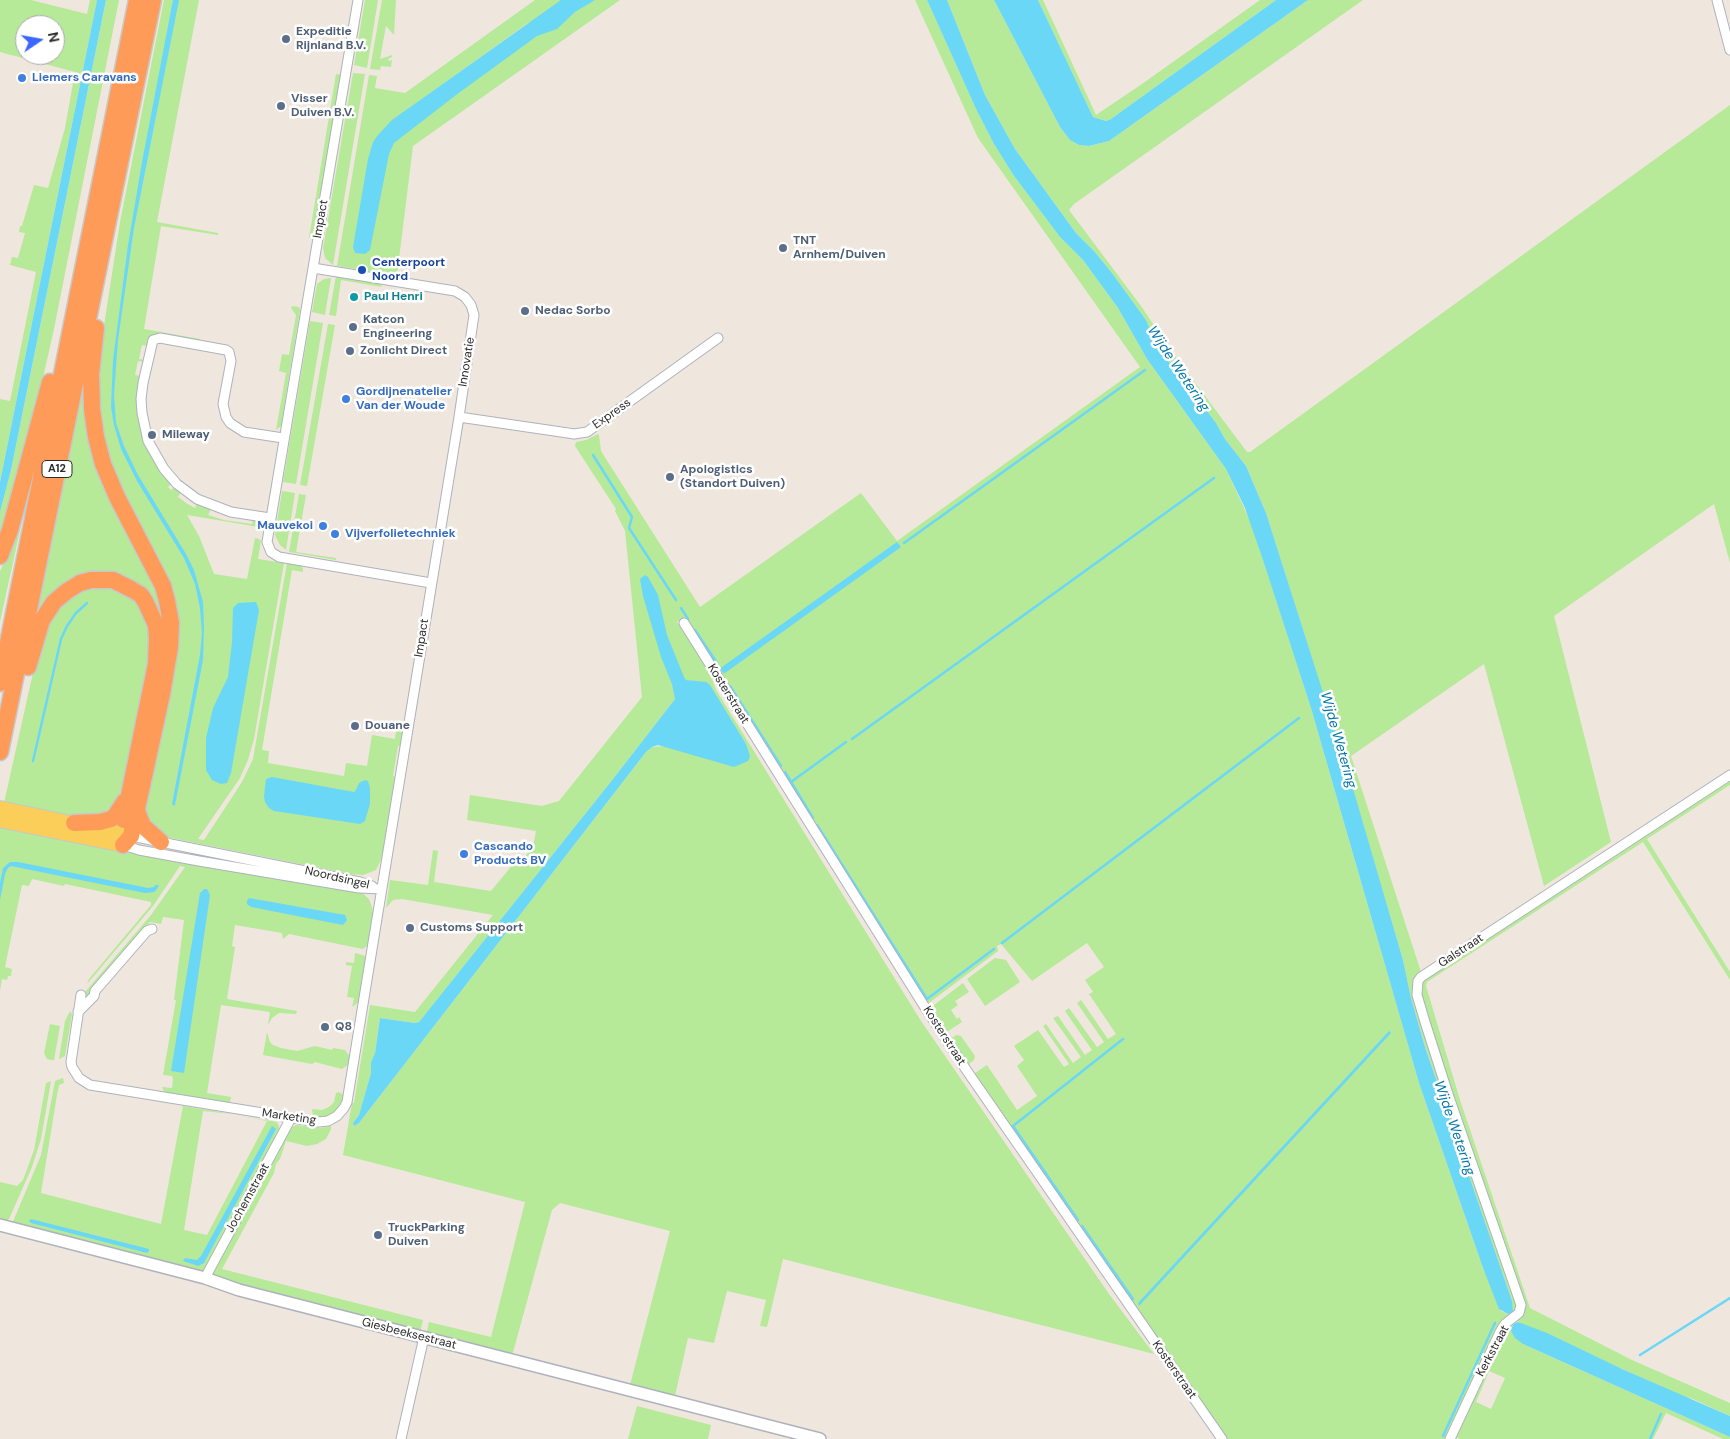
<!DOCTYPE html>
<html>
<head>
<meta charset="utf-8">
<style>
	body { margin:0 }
	#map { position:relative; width:1730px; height:1439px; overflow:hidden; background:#efe7de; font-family:"DM Sans",sans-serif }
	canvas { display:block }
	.north { position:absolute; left:15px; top:15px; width:50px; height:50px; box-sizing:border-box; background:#fff; border:1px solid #ababab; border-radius:50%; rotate:78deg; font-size:14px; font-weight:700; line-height:20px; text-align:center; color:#2d2d2d }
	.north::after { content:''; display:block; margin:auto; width:18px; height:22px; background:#3b67ff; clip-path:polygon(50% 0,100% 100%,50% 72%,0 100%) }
</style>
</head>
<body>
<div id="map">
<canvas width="1730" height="1439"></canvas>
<div class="north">N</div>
</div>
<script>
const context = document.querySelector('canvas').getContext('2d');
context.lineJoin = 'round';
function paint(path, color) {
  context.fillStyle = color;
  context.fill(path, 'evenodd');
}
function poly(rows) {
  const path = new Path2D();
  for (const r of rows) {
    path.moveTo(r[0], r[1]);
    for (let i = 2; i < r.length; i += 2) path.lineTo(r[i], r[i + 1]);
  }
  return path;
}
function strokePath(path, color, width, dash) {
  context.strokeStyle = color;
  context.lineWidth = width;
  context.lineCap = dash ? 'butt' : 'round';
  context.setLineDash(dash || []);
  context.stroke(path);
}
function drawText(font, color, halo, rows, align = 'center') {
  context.font = font + ' "DM Sans",sans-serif';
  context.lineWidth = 5;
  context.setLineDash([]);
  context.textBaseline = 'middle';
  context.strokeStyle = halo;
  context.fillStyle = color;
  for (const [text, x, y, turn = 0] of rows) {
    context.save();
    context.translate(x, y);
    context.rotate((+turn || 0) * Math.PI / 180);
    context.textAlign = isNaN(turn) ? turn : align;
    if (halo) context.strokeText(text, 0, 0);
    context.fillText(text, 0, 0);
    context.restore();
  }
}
const green = poly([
	[0,0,31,0,87,14,90,0,97,0,0,482,0,399,10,401,36,272,10,265,12,257,18,258,25,233,19,232,20,226,22,226,34,185,48,188,65,128,75,72,0,52],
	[25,25,55,25,55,55,25,55],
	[106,0,119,0,54,329,31,431,0,546,0,512,11,470],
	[164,0,199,0,157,222,218,233,218,235,161,226,144,329,200,339,200,342,161,335,148,346,142,345,139,359,145,360,144,362,138,361,135,375,141,376,147,446,152,457,171,484,168,487,171,490,175,487,181,492,178,497,186,503,195,508,197,503,211,509,208,515,224,520,252,524,253,519,262,521,264,525,261,532,259,532,259,527,187,515,199,536,214,574,247,579,255,538,259,539,261,541,258,559,284,563,254,739,248,760,240,778,198,839,204,840,242,782,253,759,287,563,300,565,303,568,303,572,292,570,262,750,269,751,268,763,344,776,346,763,367,766,372,735,395,739,397,724,401,726,402,733,400,746,398,746,393,776,395,777,383,852,380,862,376,870,363,875,350,874,166,837,144,816,177,639,112,471,100,425,99,358,120,222],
	[365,0,378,0,367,68,354,65],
	[382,0,396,0,394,35,386,26,380,59,392,55,392,57,388,59,389,61,392,60,391,67,381,66,380,70,370,69],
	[535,0,564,0,532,22,528,23,408,109,388,153,396,138,536,34,560,22,593,0,620,0,413,146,397,275,395,276,368,271,368,269,364,268,363,270,337,266,369,75,377,76,375,88,405,93],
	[915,0,927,0,976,109,994,144,1014,176,1060,237,1083,260,1118,308,1147,359,1226,469,1252,525,1311,708,1419,1083,1483,1268,1501,1311,1508,1314,1509,1317,1446,1439,1224,1439,974,1078,975,1073,987,1065,1017,1110,1037,1096,1017,1066,1024,1060,1014,1046,1038,1030,1064,1067,1069,1064,1043,1026,1046,1024,1073,1063,1081,1057,1053,1018,1058,1016,1085,1055,1092,1050,1065,1011,1069,1008,1097,1047,1104,1042,1077,1003,1081,1000,1108,1039,1116,1034,1089,994,1093,992,1085,980,1104,967,1087,943,1032,981,1001,944,997,946,998,951,929,1003,924,1004,682,618,677,622,710,673,716,690,921,1021,1109,1294,1154,1354,783,1259,767,1327,760,1326,766,1300,727,1291,714,1343,688,1338,675,1396,630,1385,670,1231,560,1203,552,1210,512,1356,426,1335,429,1322,491,1337,525,1202,343,1155,352,1103,354,1103,370,1005,415,1012,493,915,402,899,393,900,386,908,390,880,428,885,433,850,438,851,434,882,491,891,514,863,518,865,533,847,536,831,467,820,470,795,542,806,559,801,642,697,625,531,615,511,616,509,575,446,576,442,586,440,598,434,599,435,601,451,700,607,861,493,897,541,1140,367,978,138],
	[683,680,689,680,665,746,652,747,646,752,359,1123,354,1126,353,1123,359,1115,371,1073,371,1062,375,1053,380,1018,415,1023,419,1022,613,779,675,699],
	[947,0,994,0,1060,127,1070,140,1079,145,1089,146,1109,141,1308,0,1363,0,1074,204,1069,210,1141,306,1172,352,1247,452,1250,452,1730,105,1730,563,1714,504,1554,616,1611,842,1544,886,1484,664,1351,756,1421,972,1414,980,1413,992,1517,1307,1514,1313,1512,1310,1512,1301,1425,1047,1411,998,1403,960,1346,767,1266,513,1246,466,1225,439,1216,423,1198,399,1179,378,1154,338,1146,320,1112,273,1094,251,1076,233,1015,149,985,95],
	[1038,0,1043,0,1096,115,1142,84,1260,0,1276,0,1111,119,1106,121,1093,117],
	[353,73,365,74,333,265,325,258,323,248],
	[336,74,341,75,313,236,309,238],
	[336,276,380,283,382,287,341,280,336,316,329,315],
	[331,278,325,315,312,312,317,284,324,279],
	[292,306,299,307,300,310,281,426,276,430,286,373,279,371,282,354,289,355,296,315,291,308],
	[310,321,323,323,296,484,283,482],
	[95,323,89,410,163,606,156,675,149,599,81,579,31,639],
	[328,324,335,325,307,486,300,485],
	[282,491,295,493,286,550,280,545,275,535],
	[299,494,306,495,296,552,336,558,336,560,289,552],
	[26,503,0,622,0,571,5,561],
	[110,586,134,598,148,618,151,648,119,804,100,819,65,816,4,803,38,650,46,627,58,607,83,588],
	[1730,778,1730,785,1647,839,1730,972,1730,980,1643,842,1427,982,1426,986,1460,1100,1530,1308,1632,1360,1730,1403,1730,1416,1693,1399,1682,1396,1518,1322,1517,1318,1521,1317,1524,1314,1524,1303,1466,1138,1420,994,1422,983,1424,979],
	[0,826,132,853,253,873,283,880,360,891,369,899,372,907,373,914,368,945,363,949,289,934,283,939,282,933,235,925,232,946,235,947,227,999,297,1011,296,1014,279,1013,272,1018,268,1025,270,1012,221,1005,207,1093,231,1097,230,1102,227,1103,165,1093,162,1087,172,1088,173,1079,172,1076,163,1075,176,1000,174,1000,184,920,163,917,161,924,150,922,92,989,91,995,83,1004,85,992,151,915,185,867,180,866,153,906,87,984,89,979,151,905,151,902,65,884,64,886,32,879,29,886,22,885,5,967,12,969,11,976,8,976,7,980,2,979,0,991],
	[355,953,365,956,366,959,359,1002,352,1007,354,998,347,997,352,966,346,965,346,962,354,963],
	[995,958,1006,960,1020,982,985,1006,967,979],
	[963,983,969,992,955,1001,958,1005,951,1010,957,1019,959,1017,962,1022,947,1032,944,1031,933,1014,934,1005],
	[70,1011,72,1014,65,1056,59,1059,65,1021],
	[50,1024,60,1026,54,1060,51,1060,47,1059,44,1053],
	[267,1032,270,1042,273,1045,281,1048,297,1051,315,1046,332,1050,333,1048,345,1050,350,1057,349,1064,342,1069,338,1068,315,1062,312,1064,263,1055],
	[957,1035,961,1036,975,1056,974,1060,969,1064,965,1063,951,1042,951,1038],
	[63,1078,64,1083,59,1085,57,1095,41,1193,161,1224,183,1106,232,1114,203,1111,184,1230,207,1235,267,1121,240,1116,277,1122,280,1130,204,1271,201,1272,12,1224,41,1155,55,1081],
	[51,1081,41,1139,32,1167,9,1219,6,1221,0,1219,0,1182,17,1186,23,1180,34,1150,46,1083],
	[339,1092,344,1095,338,1110,326,1117,313,1117,312,1109,322,1110,329,1107,334,1102,336,1093],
	[296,1125,320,1128,331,1126,331,1129,326,1139,317,1144,307,1146,286,1141,280,1159,276,1164,274,1173,222,1269,423,1320,420,1333,244,1287,213,1275,212,1272,289,1129],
	[1511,1322,1513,1324,1511,1328,1523,1344,1730,1437,1730,1439,1723,1439,1666,1413,1653,1439,1459,1439,1455,1435,1497,1343],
	[1489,1371,1505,1378,1491,1409,1476,1402],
	[637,1406,711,1425,708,1439,628,1439]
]);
const water = poly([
	[97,0,106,0,11,470,0,512,0,482],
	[173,0,179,0,134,228,118,340,114,395,116,423,124,446,138,475,186,554,194,570,203,602,204,628,203,660,175,805,174,806,172,804,200,655,202,633,200,608,195,584,184,558,137,481,121,449,114,425,111,407,113,360,128,245,142,162],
	[561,0,595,0,575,12,557,29,537,36,456,95,394,143,389,154,370,250,365,254,355,253,353,247,368,159,373,142,378,135,392,120],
	[927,0,947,0,985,95,1015,149,1076,233,1094,251,1112,273,1146,320,1154,338,1179,378,1198,399,1216,423,1225,439,1246,466,1266,513,1347,768,1403,960,1411,998,1425,1047,1512,1301,1513,1312,1508,1314,1499,1309,1483,1268,1419,1083,1311,708,1262,557,1245,508,1226,469,1147,359,1118,308,1083,260,1060,237,1014,176,994,144,976,109],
	[994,0,1038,0,1093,117,1106,121,1111,119,1276,0,1308,0,1109,141,1089,146,1079,145,1070,140,1060,127],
	[897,542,901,547,725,673,723,673,720,669,722,667],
	[645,575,648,577,658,595,667,635,684,677,686,680,706,682,710,685,746,744,750,756,748,761,734,767,658,745,652,747,646,752,359,1123,354,1126,353,1123,359,1115,371,1073,371,1062,375,1053,380,1018,415,1023,419,1022,613,779,675,699,672,684,661,657,643,596,640,579],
	[256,602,259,610,258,616,231,773,227,783,221,784,212,780,206,770,206,738,213,708,228,677,232,642,233,608,238,603],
	[272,777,354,792,356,790,359,783,365,780,368,781,370,788,370,804,365,821,360,824,274,811,269,808,265,802,264,796,266,779],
	[10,862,18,862,148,888,154,887,155,885,159,885,157,889,154,892,145,893,11,866,8,868,5,874,0,900,0,883,3,868],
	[204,889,207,889,210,895,184,1073,171,1071,200,893],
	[249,898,345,915,347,920,343,925,251,907,247,904,247,901],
	[1389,1031,1391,1033,1139,1306,1138,1303],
	[272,1126,276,1129,204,1263,198,1266,183,1261,185,1258,197,1260,201,1256],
	[31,1219,149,1249,149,1251,147,1253,31,1223,29,1221],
	[1518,1322,1547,1333,1622,1369,1730,1416,1730,1437,1523,1344,1515,1338,1511,1331,1513,1324]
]);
const stream = poly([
	[593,455,632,517,629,528,676,600],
	[904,543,1145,370],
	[681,608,688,619],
	[695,630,717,663],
	[730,686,781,766],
	[852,739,1214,478],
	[33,761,61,639,67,626,76,613,87,603],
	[785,772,813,818],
	[791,782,846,742],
	[817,825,927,999,994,949],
	[1002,943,1299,718],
	[1078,1220,1013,1126,1123,1039],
	[1082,1226,1133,1299],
	[1640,1355,1730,1298],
	[1443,1436,1495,1323],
	[1650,1439,1661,1414]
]);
const minor = poly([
	[358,0,267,542,271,552,279,557,431,583],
	[1717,0,1730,50],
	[459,417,568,433,574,434,587,432,718,338],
	[270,518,231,512,197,499,177,484,164,469,148,441,142,413,141,399,143,383,153,340,160,338,226,350,229,352,231,361,223,404,226,417,230,423,244,432,283,438],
	[684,623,926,1009,967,1071,1222,1439],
	[131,836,360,882,372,886],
	[123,845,139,850,199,861,359,888,382,889],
	[81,995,71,1062,72,1067,79,1078,90,1085,318,1122,328,1121,337,1116,344,1108,347,1102,459,417,474,315,471,305,465,297,455,291,313,268],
	[78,1012,94,996,95,991,147,931,152,929],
	[205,1278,291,1118],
	[401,1439,424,1337],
	[1450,1439,1500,1332,1505,1324,1519,1313,1521,1305,1448,1094,1425,1022,1417,995,1418,981,1421,977,1730,775]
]);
const tertiary = poly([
	[0,1225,205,1278,239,1290,820,1439]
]);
const primary = poly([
	[0,808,131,836],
	[0,820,123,845]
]);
const motorway = poly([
	[96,328,91,374,92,409,96,437,103,464,117,497,163,586,167,601,171,623,170,647,162,694,131,836,123,845],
	[0,556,10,530,50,382],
	[28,667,42,620,54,602,67,591,80,583,91,580,113,580,131,589,141,595,146,603,156,625,157,639,156,664,124,820],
	[0,683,137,0],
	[0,752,153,0],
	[137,811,143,826,161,842],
	[74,823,100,822,111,819,115,816,125,801]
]);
const markers = [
	[286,39,5,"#5c6f8a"],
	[22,78,5,"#3f7fe0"],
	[281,106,5,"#5c6f8a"],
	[783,248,5,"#5c6f8a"],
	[362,270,5,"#1a4fb4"],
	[354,297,5,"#0f9aa8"],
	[525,311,5,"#5c6f8a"],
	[353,327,5,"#5c6f8a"],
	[350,351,5,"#5c6f8a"],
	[346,399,5,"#3f7fe0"],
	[152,435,5,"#5c6f8a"],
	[670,477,5,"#5c6f8a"],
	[323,526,5,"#3f7fe0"],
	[335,534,5,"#3f7fe0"],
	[355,726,5,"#5c6f8a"],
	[464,854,5,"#3f7fe0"],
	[410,928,5,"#5c6f8a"],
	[325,1027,5,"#5c6f8a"],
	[378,1235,5,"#5c6f8a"]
];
const shields = [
	[57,469,30]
];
const shieldNames = [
	["A12",57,469]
];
const serviceNames = [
	["Expeditie",296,32],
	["Rijnland B.V.",296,46],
	["Visser",291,99],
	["Duiven B.V.",291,113],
	["TNT",793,241],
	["Arnhem/Duiven",793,255],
	["Nedac Sorbo",535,311],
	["Katcon",363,320],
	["Engineering",363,334],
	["Zonlicht Direct",360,351],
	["Mileway",162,435],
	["Apologistics",680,470],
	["(Standort Duiven)",680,484],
	["Douane",365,726],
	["Customs Support",420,928],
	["Q8",335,1027],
	["TruckParking",388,1228],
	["Duiven",388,1242]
];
const shopNames = [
	["Liemers Caravans",32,78],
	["Gordijnenatelier",356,392],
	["Van der Woude",356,406],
	["Mauvekoi",313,526,"right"],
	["Vijverfolietechniek",345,534],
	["Cascando",474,847],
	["Products BV",474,861]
];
const streetNames = [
	["Impact",321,219,-80],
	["Innovatie",467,362,-81],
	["Express",612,414,-35],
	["Impact",422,638,-81],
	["Kosterstraat",728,694,58],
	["Noordsingel",337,878,13],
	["Galstraat",1461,951,-33],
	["Kosterstraat",944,1036,57],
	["Marketing",289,1117,8],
	["Jochemstraat",248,1198,-61],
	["Giesbeeksestraat",409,1334,14],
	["Kerkstraat",1493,1351,-62],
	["Kosterstraat",1174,1370,55]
];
const transitNames = [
	["Centerpoort",372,263],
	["Noord",372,277]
];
const cultureNames = [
	["Paul Henri",364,297]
];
const waterNames = [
	["Wijde Wetering",1178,369,56],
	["Wijde Wetering",1338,740,74],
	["Wijde Wetering",1454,1128,71]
];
paint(green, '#b6e998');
paint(water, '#6bd7f7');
strokePath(stream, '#6bd7f7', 2.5);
strokePath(minor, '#aeb2bd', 11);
strokePath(tertiary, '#aeb2bd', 14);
strokePath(primary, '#c8c8c8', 16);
strokePath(motorway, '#c8c8c8', 19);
strokePath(minor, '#fff', 9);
strokePath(tertiary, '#fff', 11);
strokePath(primary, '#face58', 14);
strokePath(motorway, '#ff9b59', 16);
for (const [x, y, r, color] of markers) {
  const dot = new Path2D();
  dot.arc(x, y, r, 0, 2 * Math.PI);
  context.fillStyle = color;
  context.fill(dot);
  strokePath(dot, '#fff', 2);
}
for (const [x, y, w] of shields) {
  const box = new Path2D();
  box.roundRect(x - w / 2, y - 8.5, w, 17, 4);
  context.fillStyle = '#fff';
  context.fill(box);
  strokePath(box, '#2d2d2d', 1);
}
drawText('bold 11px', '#2d2d2d', null, shieldNames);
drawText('bold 12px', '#4e5e75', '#fff', serviceNames, 'left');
drawText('bold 12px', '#366cbe', '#fff', shopNames, 'left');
drawText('12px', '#2d2d2d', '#fff', streetNames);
drawText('bold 12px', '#164399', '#fff', transitNames, 'left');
drawText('bold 12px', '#0d838f', '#fff', cultureNames, 'left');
drawText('italic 14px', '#0477a9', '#fff', waterNames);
</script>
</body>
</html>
